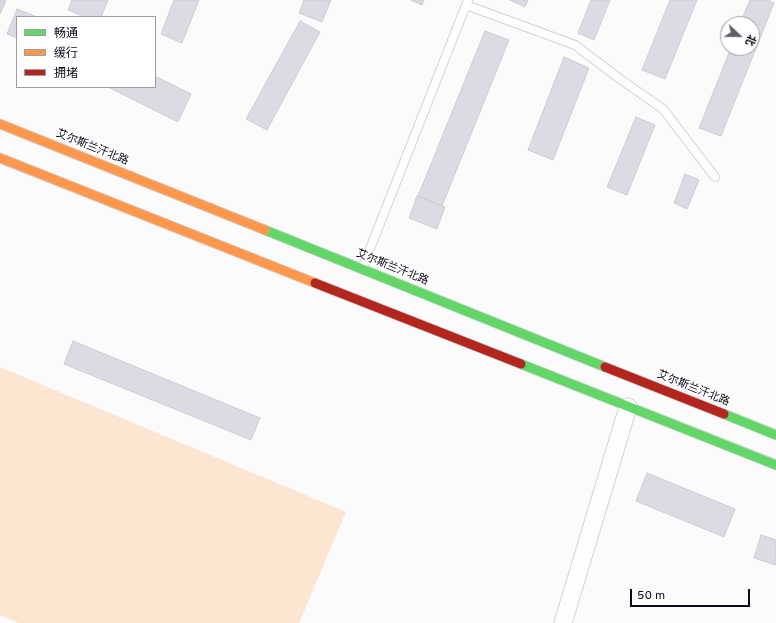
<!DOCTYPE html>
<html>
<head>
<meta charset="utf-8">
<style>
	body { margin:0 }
	#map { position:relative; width:776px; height:623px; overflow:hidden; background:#fbfbfb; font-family:Overpass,"Noto Sans SC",sans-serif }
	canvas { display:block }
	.legend { position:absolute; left:16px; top:16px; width:140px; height:72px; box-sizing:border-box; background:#fff; border:1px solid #9d9da2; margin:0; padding:5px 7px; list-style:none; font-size:12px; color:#090b17 }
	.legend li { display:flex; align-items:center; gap:8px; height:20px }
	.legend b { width:20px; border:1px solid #9d9da2 }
	.north { position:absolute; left:720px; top:16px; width:40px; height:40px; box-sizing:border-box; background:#fff; border:1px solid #9d9da2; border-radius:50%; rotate:112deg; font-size:11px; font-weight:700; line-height:16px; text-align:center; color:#090b17 }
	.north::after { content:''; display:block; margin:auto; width:14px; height:18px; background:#5e5f67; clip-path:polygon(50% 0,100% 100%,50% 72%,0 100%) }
	.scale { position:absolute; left:630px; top:589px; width:120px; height:18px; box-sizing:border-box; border:2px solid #090b17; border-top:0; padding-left:5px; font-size:12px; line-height:14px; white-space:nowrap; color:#090b17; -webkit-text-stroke:3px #fff; paint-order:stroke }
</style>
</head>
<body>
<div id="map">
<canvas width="776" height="623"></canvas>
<ul class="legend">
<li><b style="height:5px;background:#63d668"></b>畅通</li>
<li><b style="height:5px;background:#ff974d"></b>缓行</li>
<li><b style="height:5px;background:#b3261e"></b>拥堵</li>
</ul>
<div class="north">北</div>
<div class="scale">50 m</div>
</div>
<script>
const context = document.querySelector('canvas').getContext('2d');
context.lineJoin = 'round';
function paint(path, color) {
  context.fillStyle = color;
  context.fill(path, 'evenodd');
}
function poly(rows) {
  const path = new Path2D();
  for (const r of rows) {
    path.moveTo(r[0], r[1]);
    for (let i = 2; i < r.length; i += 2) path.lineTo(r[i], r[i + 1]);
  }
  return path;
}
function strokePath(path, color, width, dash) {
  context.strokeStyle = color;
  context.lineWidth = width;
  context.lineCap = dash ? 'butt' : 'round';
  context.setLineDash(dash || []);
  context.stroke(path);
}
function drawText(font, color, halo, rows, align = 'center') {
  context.font = font + ' Overpass,"Noto Sans SC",sans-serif';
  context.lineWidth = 3.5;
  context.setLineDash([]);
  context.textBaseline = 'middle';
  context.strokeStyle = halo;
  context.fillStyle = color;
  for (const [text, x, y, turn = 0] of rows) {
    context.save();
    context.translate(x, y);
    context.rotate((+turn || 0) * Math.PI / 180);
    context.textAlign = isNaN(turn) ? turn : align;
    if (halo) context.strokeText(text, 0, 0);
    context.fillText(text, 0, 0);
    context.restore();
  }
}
const green = poly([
	[0,367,346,512,299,623,18,623,0,615]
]);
const building = poly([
	[0,0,6,1,0,14,0,0],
	[72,0,108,0,101,17,85,17,68,10,72,0],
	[174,0,199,0,182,43,161,34,174,0],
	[304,0,331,0,322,22,299,13,304,0],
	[411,0,424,0,422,5,411,0],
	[510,0,528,0,525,7,510,0],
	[591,0,610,0,594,40,578,33,591,0],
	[670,0,697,0,665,79,642,70,670,0],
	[750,0,768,0,774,3,721,136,699,128,731,48,752,48,752,24,740,24,750,0],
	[17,9,37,17,17,17,17,38,7,34,17,9],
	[300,21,320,32,267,130,246,119,300,21],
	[485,31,509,40,442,206,418,196,485,31],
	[564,57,589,68,553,160,528,150,564,57],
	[155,76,191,94,178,122,108,87,155,87,155,76],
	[636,117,655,125,627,195,607,187,636,117],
	[685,174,699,180,687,209,674,203,685,174],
	[417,196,445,207,437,229,409,218,417,196],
	[73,341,260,418,251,440,64,364,73,341],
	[647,473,735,509,724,537,636,501,647,473],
	[761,535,776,540,776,565,754,558,761,535]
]);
const lane = poly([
	[466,5,575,45,620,79,663,109,715,177],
	[362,269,468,0]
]);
const street = poly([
	[563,623,628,407]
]);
const fast = poly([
	[265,230,605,367],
	[521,364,776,465],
	[724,414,776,435]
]);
const slow = poly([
	[0,124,265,230],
	[0,158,315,283]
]);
const jam = poly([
	[315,283,521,364],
	[605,367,724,414]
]);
const streetNames = [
	["艾尔斯兰汗北路",92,148,22],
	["艾尔斯兰汗北路",392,268,22],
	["艾尔斯兰汗北路",693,389,22]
];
paint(green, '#fce6d1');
paint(building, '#dbdce3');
strokePath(building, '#cdced4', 1);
strokePath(lane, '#d1d3d9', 10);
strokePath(street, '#d1d3d9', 19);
strokePath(fast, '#d1d3d9', 11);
strokePath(slow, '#d1d3d9', 11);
strokePath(jam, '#d1d3d9', 11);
strokePath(lane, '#fefefe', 8);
strokePath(street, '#fefefe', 17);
strokePath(fast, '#63d668', 9);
strokePath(slow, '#ff974d', 9);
strokePath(jam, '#b3261e', 9);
drawText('11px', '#090b17', '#fff', streetNames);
</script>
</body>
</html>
